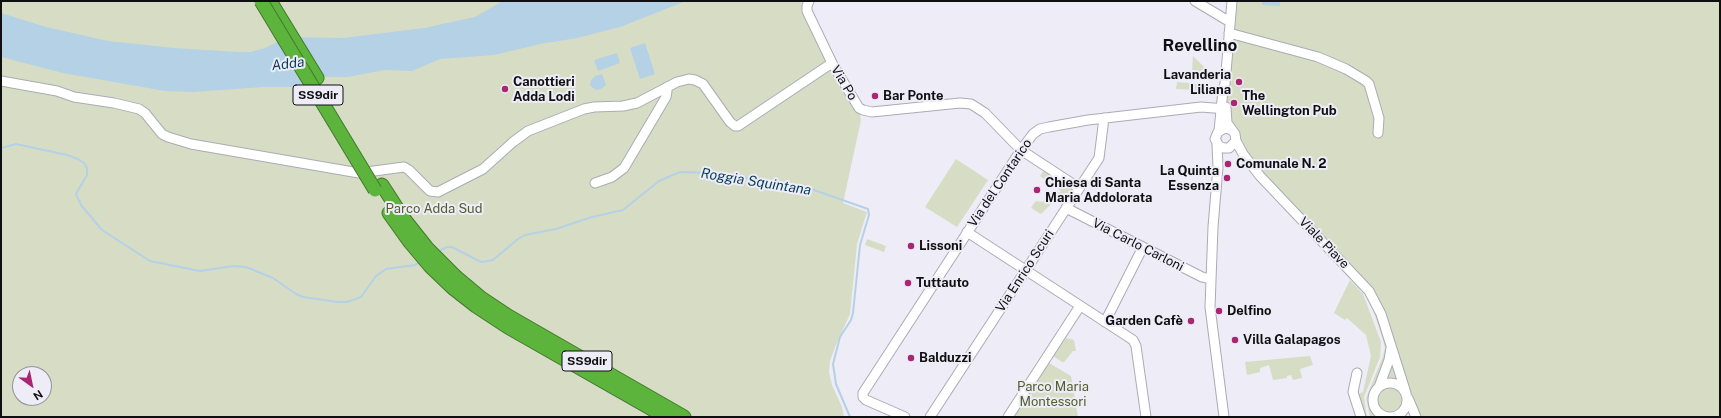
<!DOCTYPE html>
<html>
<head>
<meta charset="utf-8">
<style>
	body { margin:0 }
	#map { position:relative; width:1721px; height:418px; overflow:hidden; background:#edecf7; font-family:"Public Sans",sans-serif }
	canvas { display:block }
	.frame { position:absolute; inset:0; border:2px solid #0f0f12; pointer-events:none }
	.north { position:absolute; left:12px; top:366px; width:40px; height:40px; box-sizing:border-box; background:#edecf7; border:1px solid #94949b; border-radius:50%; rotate:147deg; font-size:11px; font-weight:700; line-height:16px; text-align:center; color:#0f0f12 }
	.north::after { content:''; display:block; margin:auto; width:14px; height:18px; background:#a92672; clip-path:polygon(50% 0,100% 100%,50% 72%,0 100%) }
</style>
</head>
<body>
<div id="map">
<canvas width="1721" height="418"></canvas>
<div class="frame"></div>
<div class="north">N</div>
</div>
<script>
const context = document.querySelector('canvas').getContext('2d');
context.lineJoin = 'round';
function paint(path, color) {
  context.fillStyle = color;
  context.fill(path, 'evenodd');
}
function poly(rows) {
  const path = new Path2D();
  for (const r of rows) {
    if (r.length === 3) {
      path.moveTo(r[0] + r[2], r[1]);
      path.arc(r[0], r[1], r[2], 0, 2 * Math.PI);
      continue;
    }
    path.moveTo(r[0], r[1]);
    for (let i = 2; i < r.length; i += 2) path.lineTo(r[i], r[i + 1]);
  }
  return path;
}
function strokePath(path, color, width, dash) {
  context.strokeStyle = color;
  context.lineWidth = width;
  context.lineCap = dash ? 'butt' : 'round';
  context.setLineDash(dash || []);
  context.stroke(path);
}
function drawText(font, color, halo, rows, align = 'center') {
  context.font = font + ' "Public Sans",sans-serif';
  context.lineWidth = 4;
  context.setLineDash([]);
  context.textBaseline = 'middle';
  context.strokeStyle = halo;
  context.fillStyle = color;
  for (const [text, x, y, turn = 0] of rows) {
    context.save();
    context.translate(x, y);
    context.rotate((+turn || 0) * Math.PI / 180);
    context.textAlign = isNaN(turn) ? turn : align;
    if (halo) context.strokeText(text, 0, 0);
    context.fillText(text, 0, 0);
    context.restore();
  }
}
const green = poly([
	[1,1,803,1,801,2,831,64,859,111,861,120,843,203,867,212,857,244,850,314,835,347,830,361,829,372,832,385,842,407,844,417,1,417],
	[20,374,44,374,44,398,20,398],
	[1237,1,1720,1,1720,417,1419,417,1382,311,1301,214,1245,153,1226,113],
	[1193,56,1204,67,1204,73,1192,72],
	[1177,82,1198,84,1197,90,1176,89],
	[956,159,988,180,957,227,925,207],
	[1044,170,1074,190,1065,204,1059,202,1052,203,1041,214,1031,208,1035,202,1037,201,1042,202,1043,201,1049,201,1048,199,1054,197,1053,196,1061,191,1044,181,1045,180,1040,176],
	[867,239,886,246,884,252,865,245],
	[1350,280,1363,294,1381,342,1380,357,1364,397,1367,417,1365,417,1358,394,1363,392,1371,356,1366,335,1347,318,1345,320,1334,313],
	[1369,298,1374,306,1387,343,1385,359,1369,397,1374,417,1370,417,1366,398,1383,356,1385,348,1383,340],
	[1066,338,1074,340,1076,351,1073,351,1064,362,1062,362,1053,356],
	[1391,355,1401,384,1392,381,1385,381],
	[1310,356,1313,365,1300,369,1302,378,1293,380,1291,375,1287,376,1287,378,1273,380,1269,365,1260,368,1260,372,1247,375,1245,362],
	[1049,363,1071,376,1078,417,1014,417],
	[1390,400,14]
]);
const water = poly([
	[503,1,686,1,620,27,577,38,540,44,494,55,440,59,412,71,384,70,347,77,317,77,295,87,263,87,193,92,165,91,63,73,1,57,1,13,46,27,108,41,174,48,239,52,251,52,265,48,287,37,343,38,424,28,475,17],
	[1262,1,1280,1,1280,6,1262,5],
	[645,43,655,74,640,79,630,48],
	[617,53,620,63,598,71,594,60],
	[602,74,606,85,601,89,596,90,593,88,590,85,591,80,595,76]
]);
const stream = poly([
	[1,148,16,144,67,155,78,159,84,163,87,168,87,175,76,194,81,205,102,230,150,261,200,271,234,266,246,267,273,278,296,294,303,297,338,302,347,302,361,297,376,276,386,269,415,265,421,262],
	[437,252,447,247,452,247,477,260,482,262,493,260,518,239,525,235,556,229,592,217,623,210,659,181,680,172,712,173,795,185,814,190,868,209,869,215,860,245,853,313,851,320,840,337,833,364,836,384,850,417]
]);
const minor = poly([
	[809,1,807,6,807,11,832,63,859,108,863,110,872,112,960,103,971,104,985,113,1021,150,1079,188],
	[1195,1,1230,22],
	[1229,33,1318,57,1346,69,1366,81,1369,84,1379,118,1378,133],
	[1,81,57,91,74,97,114,103,139,109,145,113,162,134,168,137,191,144,359,173,404,167,409,170,430,191,438,192,483,169,513,142,528,131,584,109,594,107,623,106,637,103,677,82,689,79,695,80,703,84,730,122,735,126,738,126,832,63],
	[1226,107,1227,123,1235,134,1236,141,1229,148,1224,148,1219,146,1215,139,1218,132,1225,128,1232,130],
	[1219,131,1223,90,1225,84,1232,1],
	[1236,141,1243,154,1260,176,1369,291,1381,314,1406,393],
	[1217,145,1218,167,1213,227,1210,307,1224,417],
	[595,183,612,177,624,168,666,97,667,91,667,87],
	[1066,208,1202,277,1210,279],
	[967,232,1133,340,1136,346,1146,417],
	[1105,322,1143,247],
	[1357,373,1353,392,1361,417],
	[1390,400,17],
	[1379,387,1389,360,1391,348],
	[1408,398,1416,417],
	[905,417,866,400,863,397,863,393,1021,150,1033,134,1040,129,1049,127,1088,120,1201,107,1226,109],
	[930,417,1099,158,1104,118],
	[1008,417,1080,306]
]);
const highway = poly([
	[270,1,317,78],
	[382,185,404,219,427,248,456,277,481,298,508,316,684,417],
	[389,213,409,241,430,266,453,288,476,306,508,327,666,417]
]);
const highwayBridge = poly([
	[261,1,375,190]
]);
const markers = [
	[1239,82,4,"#a92672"],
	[505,89,4,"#a92672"],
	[875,96,4,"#a92672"],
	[1234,103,4,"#a92672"],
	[1228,164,4,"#a92672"],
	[1227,178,4,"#a92672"],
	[1037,190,4,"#a92672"],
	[911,246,4,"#a92672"],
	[908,283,4,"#a92672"],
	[1219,311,4,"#a92672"],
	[1191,321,4,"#a92672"],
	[1235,340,4,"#a92672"],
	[911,358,4,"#a92672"]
];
const shields = [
	[318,95,50],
	[587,361,50]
];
const shieldNames = [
	["SS9dir",318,95],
	["SS9dir",587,361]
];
const poiNames = [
	["Lavanderia",1231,75,"right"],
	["Liliana",1231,90,"right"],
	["Canottieri",513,82],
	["Adda Lodi",513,97],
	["Bar Ponte",883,96],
	["The",1242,96],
	["Wellington Pub",1242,111],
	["Comunale N. 2",1236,164],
	["La Quinta",1219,171,"right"],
	["Essenza",1219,186,"right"],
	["Chiesa di Santa",1045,183],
	["Maria Addolorata",1045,198],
	["Lissoni",919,246],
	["Tuttauto",916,283],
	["Delfino",1227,311],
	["Garden Cafè",1183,321,"right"],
	["Villa Galapagos",1243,340],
	["Balduzzi",919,358]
];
const streetNames = [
	["Via Po",844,83,59],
	["Via del Contarico",1000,183,-56],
	["Viale Piave",1324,243,46],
	["Via Carlo Carloni",1138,245,27],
	["Via Enrico Scuri",1025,271,-57]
];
const parkNames = [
	["Parco Adda Sud",434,209],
	["Parco Maria",1053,387],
	["Montessori",1053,402]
];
const waterNames = [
	["Adda",288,64,-7],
	["Roggia Squintana",756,182,9]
];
const districtNames = [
	["Revellino",1200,46]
];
paint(green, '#d7dcc5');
paint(water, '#b4d1e5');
strokePath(stream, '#b4d1e5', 2);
strokePath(minor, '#ababb5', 11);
strokePath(highway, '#427a2d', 15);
strokePath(minor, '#fff', 9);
strokePath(highway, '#5db43c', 13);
strokePath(highwayBridge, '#427a2d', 15, []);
strokePath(highwayBridge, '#5db43c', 13);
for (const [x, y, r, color] of markers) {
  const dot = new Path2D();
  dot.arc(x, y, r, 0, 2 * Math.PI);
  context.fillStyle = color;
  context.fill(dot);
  strokePath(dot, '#edecf7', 1.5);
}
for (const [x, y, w] of shields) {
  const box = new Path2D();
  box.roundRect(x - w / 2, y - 10, w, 20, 3);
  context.fillStyle = '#edecf7';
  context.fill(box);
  strokePath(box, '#0f0f12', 1);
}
drawText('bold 12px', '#0f0f12', null, shieldNames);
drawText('bold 13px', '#0f0f12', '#edecf7', poiNames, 'left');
drawText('13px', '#0f0f12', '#edecf7', streetNames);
drawText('13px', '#545d2c', '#edecf7', parkNames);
drawText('italic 14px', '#053d59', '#edecf7', waterNames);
drawText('bold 17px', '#0f0f12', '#edecf7', districtNames);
</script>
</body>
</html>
